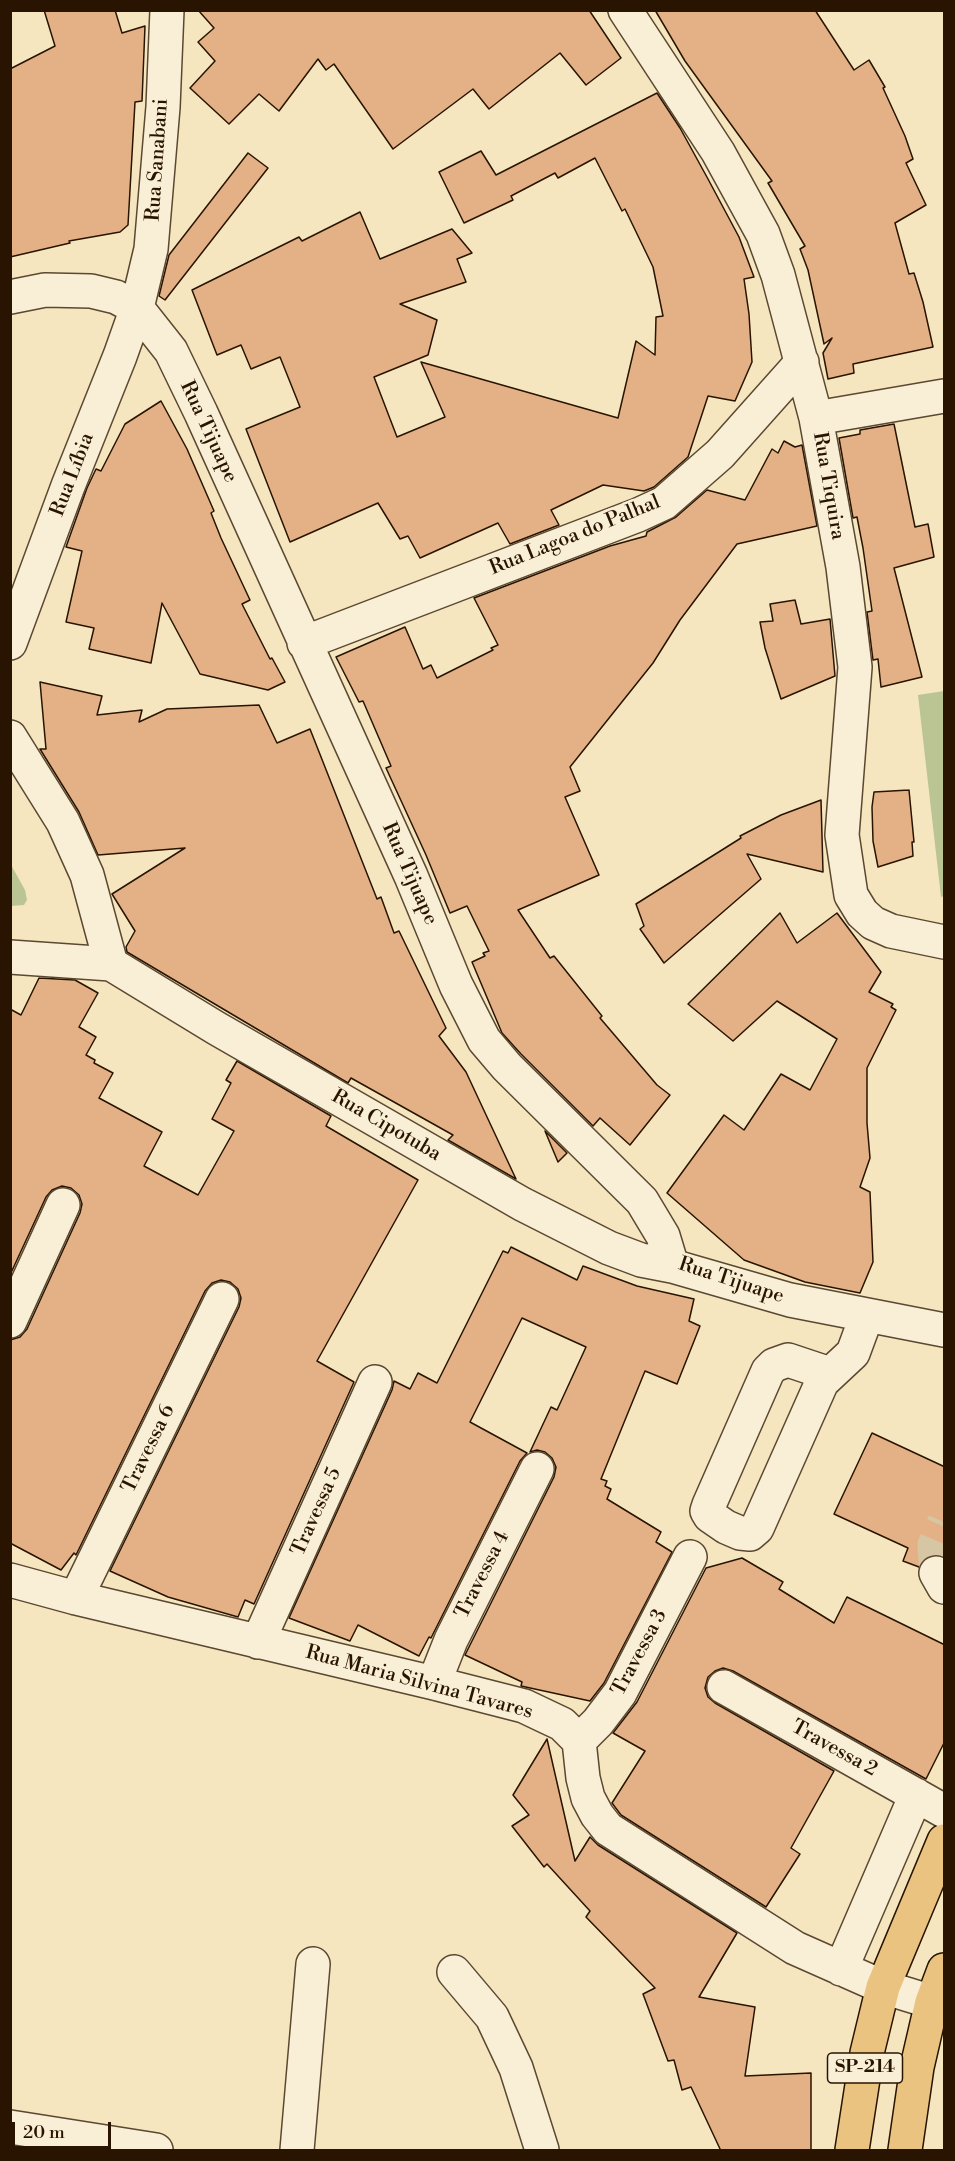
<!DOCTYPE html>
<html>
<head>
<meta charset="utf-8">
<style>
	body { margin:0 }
	#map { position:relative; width:955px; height:2161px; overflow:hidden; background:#f5e6c0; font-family:"Libre Bodoni",serif }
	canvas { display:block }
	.frame { position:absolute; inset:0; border:12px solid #281400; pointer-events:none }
	.scale { position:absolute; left:12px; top:2122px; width:99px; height:27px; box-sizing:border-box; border:3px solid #281400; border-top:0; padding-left:8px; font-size:18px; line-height:21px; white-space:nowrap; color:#281400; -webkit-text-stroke:4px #f8efd6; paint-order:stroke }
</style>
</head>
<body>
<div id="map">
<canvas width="955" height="2161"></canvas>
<div class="frame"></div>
<div class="scale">20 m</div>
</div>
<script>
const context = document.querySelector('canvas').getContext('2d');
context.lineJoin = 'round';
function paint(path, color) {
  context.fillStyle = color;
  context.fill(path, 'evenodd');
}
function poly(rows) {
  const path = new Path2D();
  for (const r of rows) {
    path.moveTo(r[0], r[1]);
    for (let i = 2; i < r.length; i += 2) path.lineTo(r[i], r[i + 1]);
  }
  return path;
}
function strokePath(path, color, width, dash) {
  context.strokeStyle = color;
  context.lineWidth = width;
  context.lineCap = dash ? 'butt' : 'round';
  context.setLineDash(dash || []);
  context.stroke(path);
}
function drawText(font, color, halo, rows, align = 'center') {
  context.font = font + ' "Libre Bodoni",serif';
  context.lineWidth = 5;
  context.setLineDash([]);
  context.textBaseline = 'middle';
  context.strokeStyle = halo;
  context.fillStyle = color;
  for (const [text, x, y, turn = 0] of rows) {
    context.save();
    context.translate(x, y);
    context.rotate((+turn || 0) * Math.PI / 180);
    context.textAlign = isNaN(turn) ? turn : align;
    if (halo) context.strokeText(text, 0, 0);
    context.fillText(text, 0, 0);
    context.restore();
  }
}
const green = poly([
	[944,691,944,896,941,897,918,695],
	[10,863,25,890,27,900,24,905,11,906]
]);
const building = poly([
	[44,10,115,10,122,33,145,26,142,101,135,102,128,225,120,232,69,241,70,243,10,257,10,69,55,46,44,10],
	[198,10,589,10,621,58,586,85,560,53,489,109,473,89,393,149,334,64,326,70,318,59,279,111,259,94,229,124,190,88,215,61,198,42,214,28,198,10],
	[655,10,815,10,854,70,869,60,885,87,883,88,905,136,913,159,906,163,926,205,895,223,909,274,914,273,923,302,933,347,853,364,854,373,828,379,823,353,832,338,824,344,808,270,800,249,805,246,768,183,772,181,685,61,655,10],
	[657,93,680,128,708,179,739,237,754,277,744,279,749,314,752,362,735,401,708,396,688,457,654,487,644,491,603,485,551,510,559,525,510,544,498,523,420,558,408,536,400,539,378,503,290,542,246,429,300,407,280,357,251,369,241,345,217,355,192,290,299,237,302,241,360,212,380,259,452,229,472,253,457,259,466,282,400,304,437,320,428,355,374,377,397,437,445,417,421,362,618,418,636,341,655,355,656,317,663,316,653,267,625,209,622,211,595,158,558,178,555,173,511,196,513,200,464,223,439,172,481,151,496,175,657,93],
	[248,153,268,168,165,300,159,296,169,255,248,153],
	[161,401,187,449,214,511,211,513,221,538,250,600,242,604,270,659,272,658,285,682,268,690,200,674,162,603,151,663,89,649,94,628,66,622,82,551,66,547,87,488,96,469,101,471,125,424,161,401],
	[894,424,915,527,928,524,934,557,894,568,922,677,881,687,878,659,873,660,867,612,872,611,863,548,857,517,853,518,839,438,860,434,860,430,894,424],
	[784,441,795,447,802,445,817,526,737,544,680,620,653,663,570,767,580,791,565,797,599,875,518,910,550,958,554,956,602,1016,600,1018,657,1085,670,1095,630,1145,600,1118,593,1126,521,1054,502,1033,472,962,485,956,483,953,489,951,467,906,450,913,426,855,386,768,391,766,363,701,359,702,336,657,405,627,423,669,431,665,437,678,493,650,491,648,498,645,474,598,610,546,646,536,647,532,676,517,707,490,745,500,772,449,778,453,784,441],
	[795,600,801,624,830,619,835,676,781,699,765,648,760,622,773,621,770,604,795,600],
	[40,682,102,696,97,715,142,710,139,722,167,709,259,705,277,743,310,729,377,899,381,897,394,933,399,931,446,1028,439,1036,466,1072,516,1179,448,1140,453,1135,351,1078,348,1083,127,952,126,947,135,931,112,894,185,848,98,855,79,812,40,749,46,749,40,682],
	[909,790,914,842,912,842,913,856,878,867,873,841,872,807,874,792,909,790],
	[821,800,823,872,747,854,761,879,664,963,640,929,644,926,636,904,741,838,740,836,781,815,821,800],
	[780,913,797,943,837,913,881,972,869,992,893,1004,891,1007,896,1010,867,1068,867,1123,870,1158,860,1187,870,1192,873,1262,860,1293,805,1282,744,1260,667,1193,724,1115,744,1130,781,1074,810,1090,837,1039,777,1001,733,1041,688,1004,780,913],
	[39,978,75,980,98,993,79,1027,96,1037,86,1055,95,1060,94,1063,113,1073,99,1098,162,1132,144,1166,198,1195,234,1131,212,1119,231,1083,226,1080,237,1061,331,1116,326,1126,418,1180,317,1361,354,1382,254,1604,245,1600,238,1617,168,1597,110,1571,239,1307,241,1298,238,1289,230,1282,221,1280,212,1283,205,1291,76,1555,74,1553,61,1570,10,1543,10,1340,20,1337,27,1329,80,1213,82,1204,79,1195,71,1188,62,1186,52,1190,46,1197,10,1275,10,1009,21,1015,39,978],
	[545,1131,567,1153,558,1162,545,1131],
	[511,1247,577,1280,583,1266,637,1286,694,1299,689,1321,700,1326,677,1384,645,1371,601,1479,607,1481,605,1486,611,1489,607,1499,661,1532,656,1542,672,1552,604,1683,590,1701,521,1686,522,1682,465,1655,554,1477,556,1467,552,1458,545,1452,537,1450,530,1452,551,1407,557,1410,586,1347,522,1318,470,1422,527,1453,520,1461,431,1638,429,1637,419,1656,358,1625,350,1641,289,1618,392,1390,394,1381,410,1389,418,1373,437,1383,503,1251,508,1253,511,1247],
	[872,1433,945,1467,945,1556,936,1554,927,1557,919,1567,903,1561,908,1548,834,1514,872,1433],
	[742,1558,783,1582,779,1589,834,1623,847,1597,945,1645,945,1741,926,1779,733,1671,723,1668,715,1671,708,1677,705,1688,708,1697,715,1703,834,1771,791,1848,800,1854,766,1907,621,1815,612,1803,645,1751,613,1733,637,1702,706,1568,742,1558],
	[547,1739,575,1861,590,1837,598,1845,737,1933,699,1997,755,2007,745,2076,811,2073,811,2151,721,2151,691,2087,682,2090,674,2060,668,2061,643,1994,655,1988,586,1917,590,1911,547,1864,544,1867,512,1826,529,1815,513,1795,547,1739]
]);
const minorTunnel = poly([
	[936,1573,934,1545,944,1522]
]);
const minor = poly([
	[625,10,718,152,763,234,778,275,816,418,843,567,855,667,842,835,851,895,862,913,873,923,891,931,944,942],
	[10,297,45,290,91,291,116,297,137,308,171,351,201,413,411,876,456,985,484,1040,507,1067,642,1201,663,1236,672,1266,790,1300,944,1330],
	[816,418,944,396],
	[10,643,68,486,120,356,137,308,151,249,163,107,167,10],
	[304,643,638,515,664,503,720,454,802,362],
	[10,737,63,822,87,875,111,964,216,1028,522,1204,609,1248,641,1260,672,1266],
	[10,957,111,964],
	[10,1321,63,1205],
	[830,1374,788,1360,774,1365,768,1371,709,1505,707,1511,710,1516,726,1527,740,1533,750,1534,757,1528,822,1382,853,1353,867,1315],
	[936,1573,944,1587],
	[10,1580,76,1598,434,1683,524,1706,545,1716,562,1724,579,1741,583,1778,588,1798,597,1815,608,1829,795,1948,883,1987,932,2002],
	[76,1598,222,1299],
	[258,1642,375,1382],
	[434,1683,451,1640,537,1469],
	[724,1687,944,1811],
	[579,1741,598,1722,620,1693,690,1557],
	[841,1969,916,1795],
	[454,1972,492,2017,516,2068,542,2150],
	[10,2127,156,2150],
	[297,2150,313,1964]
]);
const major = poly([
	[852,2150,867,2053,883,1987,944,1841],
	[905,2150,917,2067,932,2002,944,1970]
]);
const shields = [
	[865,2068,75]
];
const shieldNames = [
	["SP-214",865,2068]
];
const streetNames = [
	["Rua Sanabani",158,160,-86],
	["Rua Tijuape",208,432,65],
	["Rua Líbia",73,475,-69],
	["Rua Tiquira",828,486,80],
	["Rua Lagoa do Palhal",575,536,-22],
	["Rua Tijuape",409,874,66],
	["Rua Cipotuba",386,1126,30],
	["Rua Tijuape",731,1281,18],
	["Travessa 6",149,1449,-64],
	["Travessa 5",317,1512,-66],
	["Travessa 4",483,1575,-63],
	["Travessa 3",640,1653,-62],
	["Rua Maria Silvina Tavares",419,1683,15],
	["Travessa 2",834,1749,29]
];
paint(green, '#bbc593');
paint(building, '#e4b187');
strokePath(building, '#281400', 1.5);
strokePath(minorTunnel, '#d6c6a3', 33, [33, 16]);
strokePath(minor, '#5b4830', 36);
strokePath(major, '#281400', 36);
strokePath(minor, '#f8efd6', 33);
strokePath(major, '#eac380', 33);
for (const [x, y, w] of shields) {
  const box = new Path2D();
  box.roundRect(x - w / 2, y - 15, w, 30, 4.5);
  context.fillStyle = '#f8efd6';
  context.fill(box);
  strokePath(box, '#281400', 1.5);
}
drawText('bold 18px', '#281400', null, shieldNames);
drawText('20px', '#281400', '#f8efd6', streetNames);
</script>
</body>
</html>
